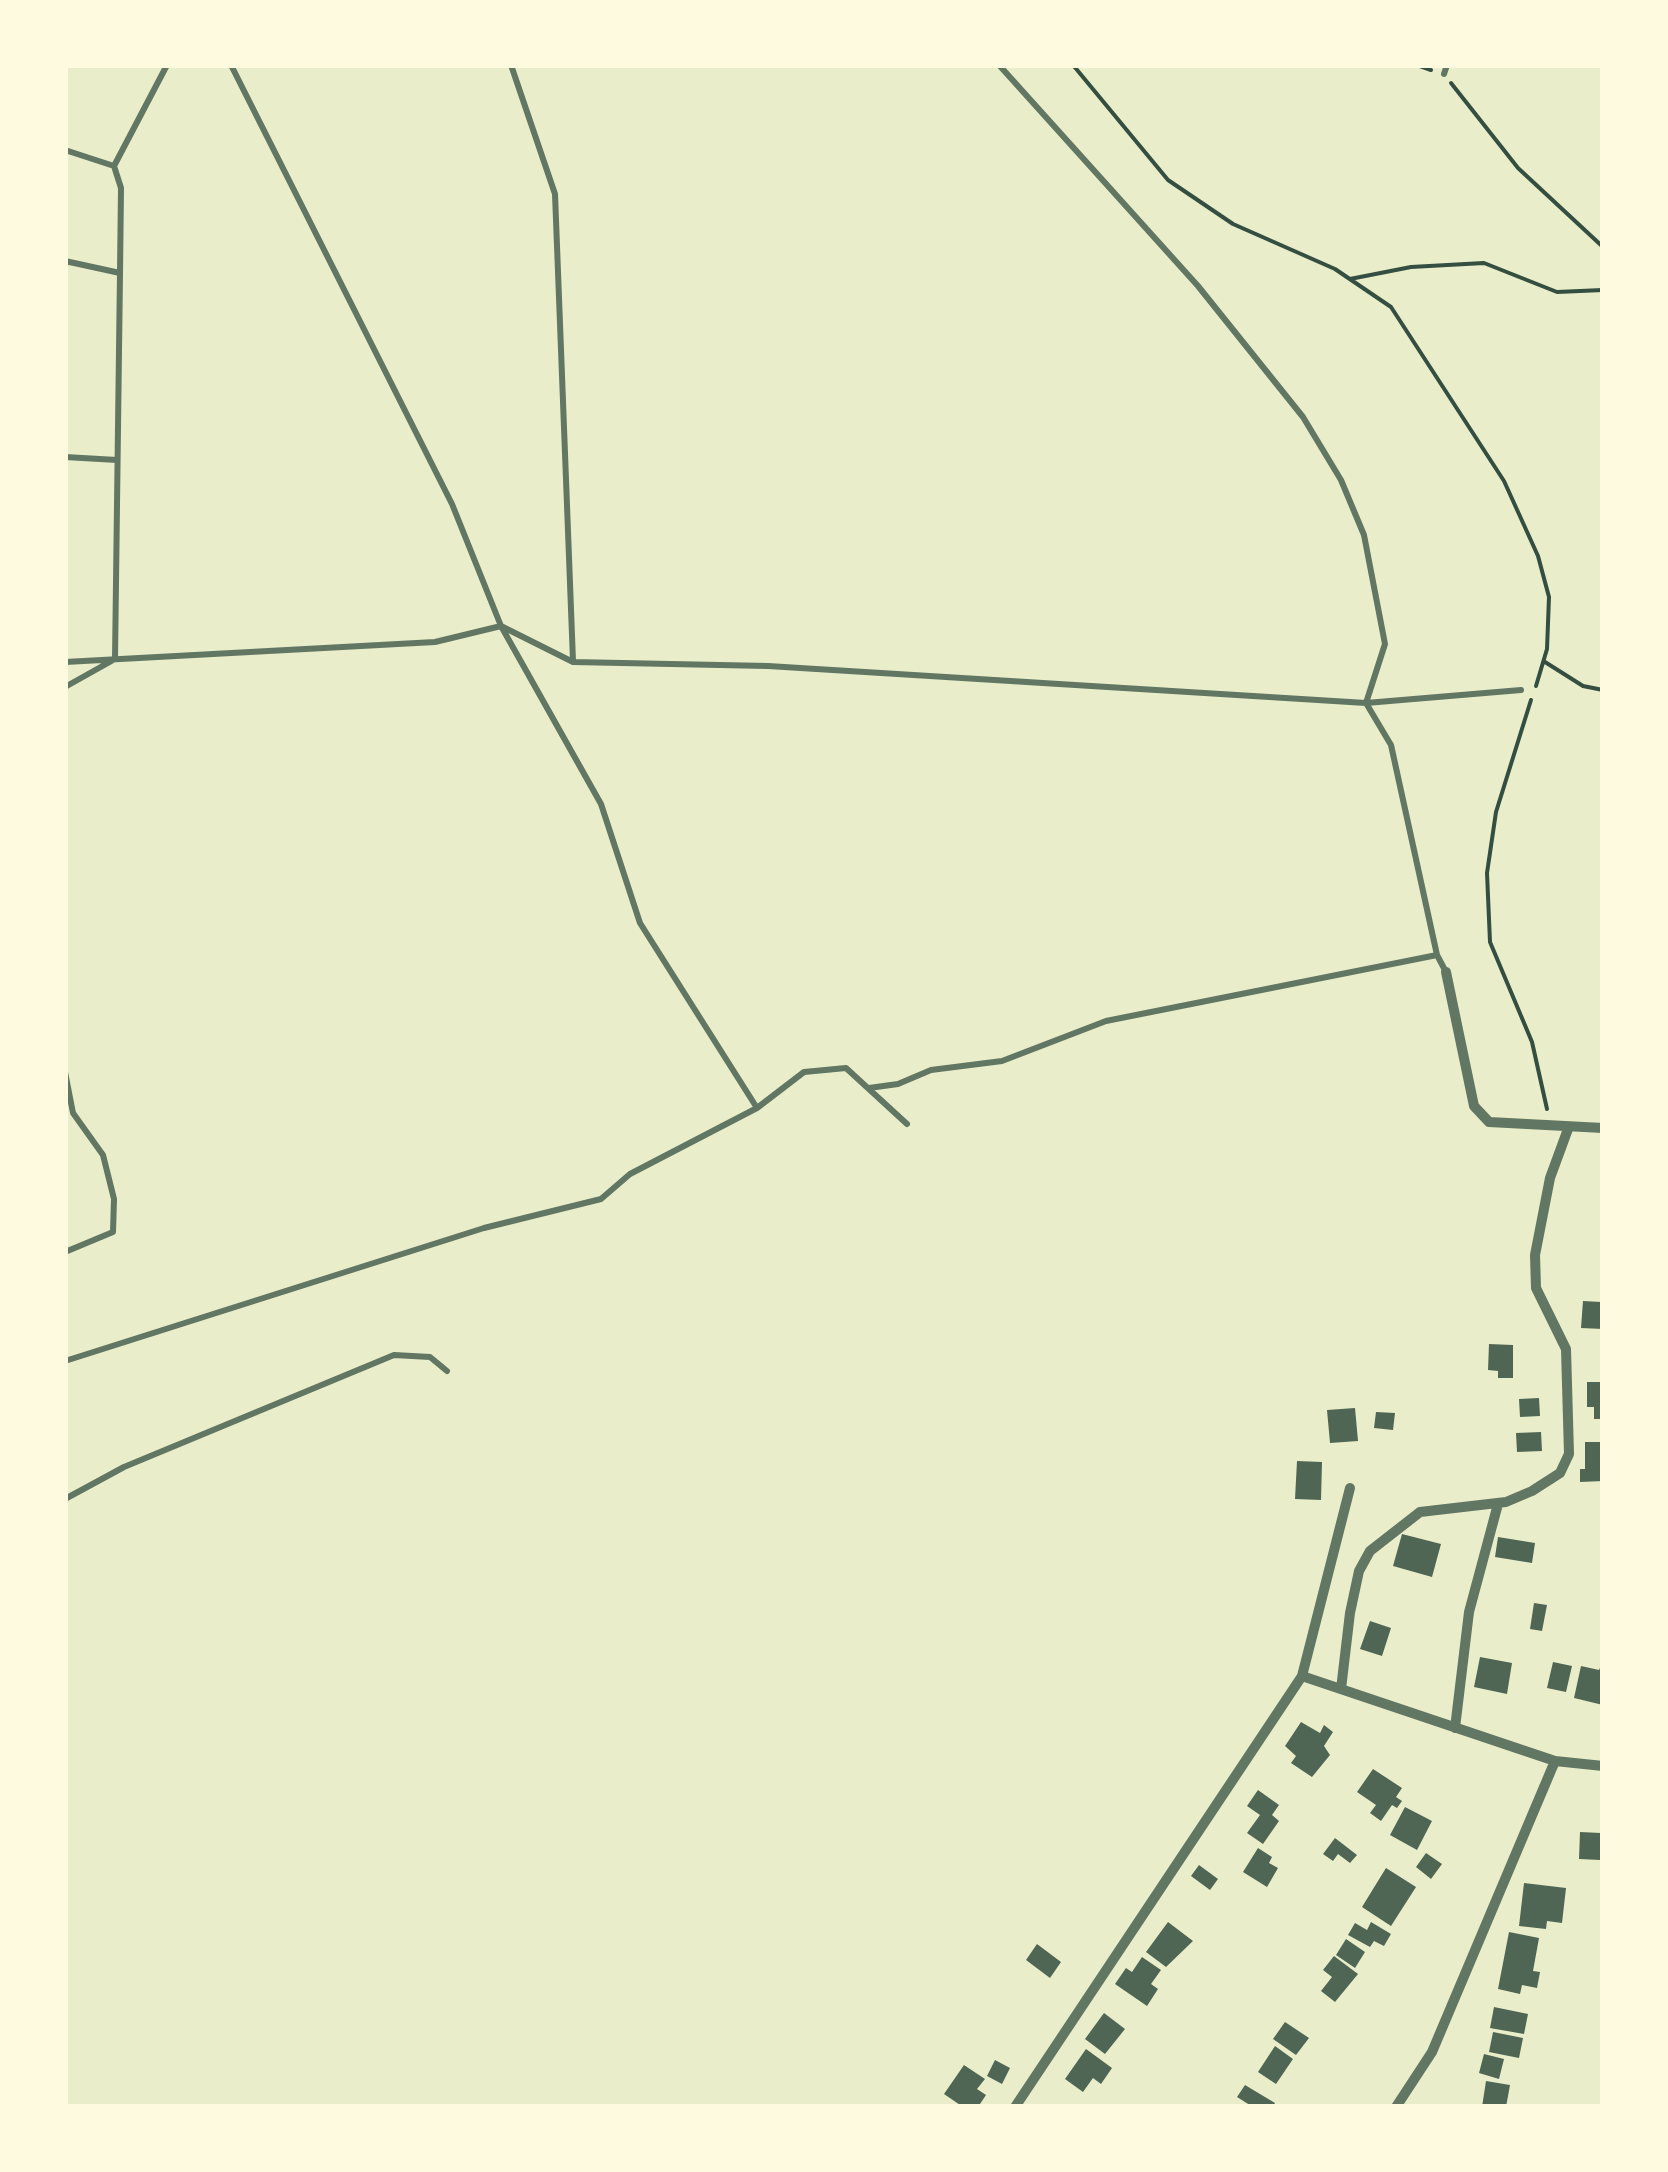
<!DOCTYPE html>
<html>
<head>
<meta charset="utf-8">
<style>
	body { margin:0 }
	#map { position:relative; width:1668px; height:2172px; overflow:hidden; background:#e9edc9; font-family:Spectral,serif }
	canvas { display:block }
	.frame { position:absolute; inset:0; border:68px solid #fefae0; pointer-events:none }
</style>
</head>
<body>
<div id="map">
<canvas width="1668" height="2172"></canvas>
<div class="frame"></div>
</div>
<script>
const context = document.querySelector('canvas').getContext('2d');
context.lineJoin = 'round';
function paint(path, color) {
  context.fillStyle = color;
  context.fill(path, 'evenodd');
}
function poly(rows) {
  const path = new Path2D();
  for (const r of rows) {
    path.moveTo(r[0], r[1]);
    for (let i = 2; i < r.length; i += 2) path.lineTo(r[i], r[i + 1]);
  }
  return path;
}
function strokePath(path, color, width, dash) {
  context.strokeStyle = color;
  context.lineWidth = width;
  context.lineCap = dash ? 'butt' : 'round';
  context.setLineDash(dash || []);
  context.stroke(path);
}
const building = poly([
	[1583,1301,1601,1302,1603,1329,1581,1328],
	[1489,1344,1513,1345,1513,1378,1498,1378,1498,1371,1488,1370],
	[1587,1382,1603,1382,1603,1419,1594,1419,1594,1407,1587,1407],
	[1539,1398,1540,1416,1520,1417,1519,1399],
	[1355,1408,1358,1441,1330,1443,1327,1410],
	[1376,1412,1395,1413,1393,1430,1374,1428],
	[1541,1432,1542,1451,1517,1452,1516,1433],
	[1585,1442,1603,1442,1603,1481,1580,1482,1580,1469,1585,1469],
	[1297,1461,1322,1462,1321,1500,1295,1499],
	[1402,1534,1441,1544,1432,1577,1393,1566],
	[1498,1537,1535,1543,1532,1563,1495,1557],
	[1534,1603,1547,1605,1542,1631,1530,1629],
	[1370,1621,1391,1628,1382,1656,1360,1649],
	[1480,1657,1512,1663,1507,1694,1474,1687],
	[1603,1661,1603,1705,1574,1698,1581,1666,1599,1670],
	[1553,1662,1572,1666,1566,1692,1547,1688],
	[1301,1722,1320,1733,1324,1725,1333,1732,1324,1746,1330,1755,1312,1777,1291,1763,1296,1756,1285,1746],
	[1373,1769,1402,1788,1396,1797,1402,1801,1397,1808,1392,1805,1381,1821,1370,1813,1376,1805,1357,1792],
	[1258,1790,1279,1805,1272,1815,1279,1821,1263,1844,1247,1833,1260,1815,1247,1806],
	[1405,1807,1432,1821,1417,1850,1390,1835],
	[1580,1832,1601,1833,1600,1860,1579,1859],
	[1335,1838,1357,1855,1350,1863,1338,1854,1333,1861,1323,1854],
	[1258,1848,1272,1857,1269,1863,1278,1868,1267,1887,1243,1872],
	[1426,1853,1442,1864,1431,1879,1416,1867],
	[1199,1865,1218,1879,1210,1890,1191,1876],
	[1386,1868,1416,1887,1391,1926,1362,1907],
	[1524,1883,1566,1888,1562,1923,1547,1921,1546,1929,1519,1926],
	[1168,1922,1193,1941,1166,1967,1146,1952],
	[1371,1922,1391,1934,1384,1946,1374,1941,1370,1947,1348,1935,1355,1923,1367,1930],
	[1509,1932,1539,1938,1533,1971,1540,1972,1537,1988,1522,1985,1520,1994,1498,1989],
	[1346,1939,1365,1952,1355,1968,1336,1955],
	[1037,1944,1061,1962,1050,1978,1026,1960],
	[1334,1956,1358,1974,1335,2002,1321,1991,1332,1977,1323,1970],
	[1142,1957,1161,1970,1151,1984,1158,1989,1147,2006,1115,1984,1126,1968,1132,1972],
	[1494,2007,1528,2014,1524,2034,1490,2028],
	[1104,2013,1125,2029,1105,2054,1085,2039],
	[1285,2022,1309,2038,1296,2055,1273,2039],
	[1493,2032,1523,2038,1519,2058,1489,2052],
	[1275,2046,1293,2059,1276,2084,1258,2072],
	[1086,2049,1112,2068,1101,2084,1093,2078,1083,2092,1065,2079],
	[1484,2054,1504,2059,1499,2079,1479,2073],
	[995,2060,1010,2068,1002,2084,987,2076],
	[964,2065,985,2079,977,2089,986,2095,978,2107,963,2107,944,2094],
	[1486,2081,1510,2085,1506,2107,1482,2107],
	[1245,2085,1275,2103,1273,2107,1253,2107,1237,2097]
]);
const path = poly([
	[1073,65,1168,180,1233,224,1335,269,1391,307,1504,481,1538,556,1549,597,1547,649,1536,686],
	[1417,65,1431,70],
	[1451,83,1518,168,1603,247],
	[1350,279,1411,267,1484,263,1557,292,1603,290],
	[1545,662,1583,686,1603,690],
	[1531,700,1496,812,1487,873,1490,942,1532,1042,1547,1109]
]);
const service = poly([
	[231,65,452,504,501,626,601,804,640,923,757,1108,804,1072,846,1068,907,1124],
	[511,65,555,194,573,661],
	[999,65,1198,286,1303,417,1341,480,1364,535,1385,644,1366,703,1391,745,1437,955,1446,972],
	[1444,74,1447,65],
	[65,150,114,166,167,65],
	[114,166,121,188,120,273],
	[65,261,120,273,115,659,65,687],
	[65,457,117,460],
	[65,662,435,642,501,626,573,662,768,666,1366,703,1521,690],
	[65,1072,73,1113,103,1155,114,1199,113,1232,65,1252],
	[869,1088,898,1084,931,1070,1002,1061,1106,1021,1437,955],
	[65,1361,484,1228,601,1199,630,1174,757,1108],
	[65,1499,124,1467,394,1355,430,1357,447,1371]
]);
const minor = poly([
	[1446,972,1474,1106,1489,1122,1603,1128],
	[1302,1676,1555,1761,1603,1766],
	[1341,1689,1350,1613,1359,1571,1370,1551,1420,1512,1506,1502,1532,1491,1560,1473,1569,1454,1566,1349,1536,1288,1535,1255,1550,1178,1568,1129],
	[1455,1728,1469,1612,1498,1504],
	[1015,2107,1302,1676,1350,1488],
	[1396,2107,1432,2052,1555,1761]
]);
paint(building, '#4f6655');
strokePath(path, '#344e41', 4);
strokePath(service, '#617663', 6);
strokePath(minor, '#617663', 10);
</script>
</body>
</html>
